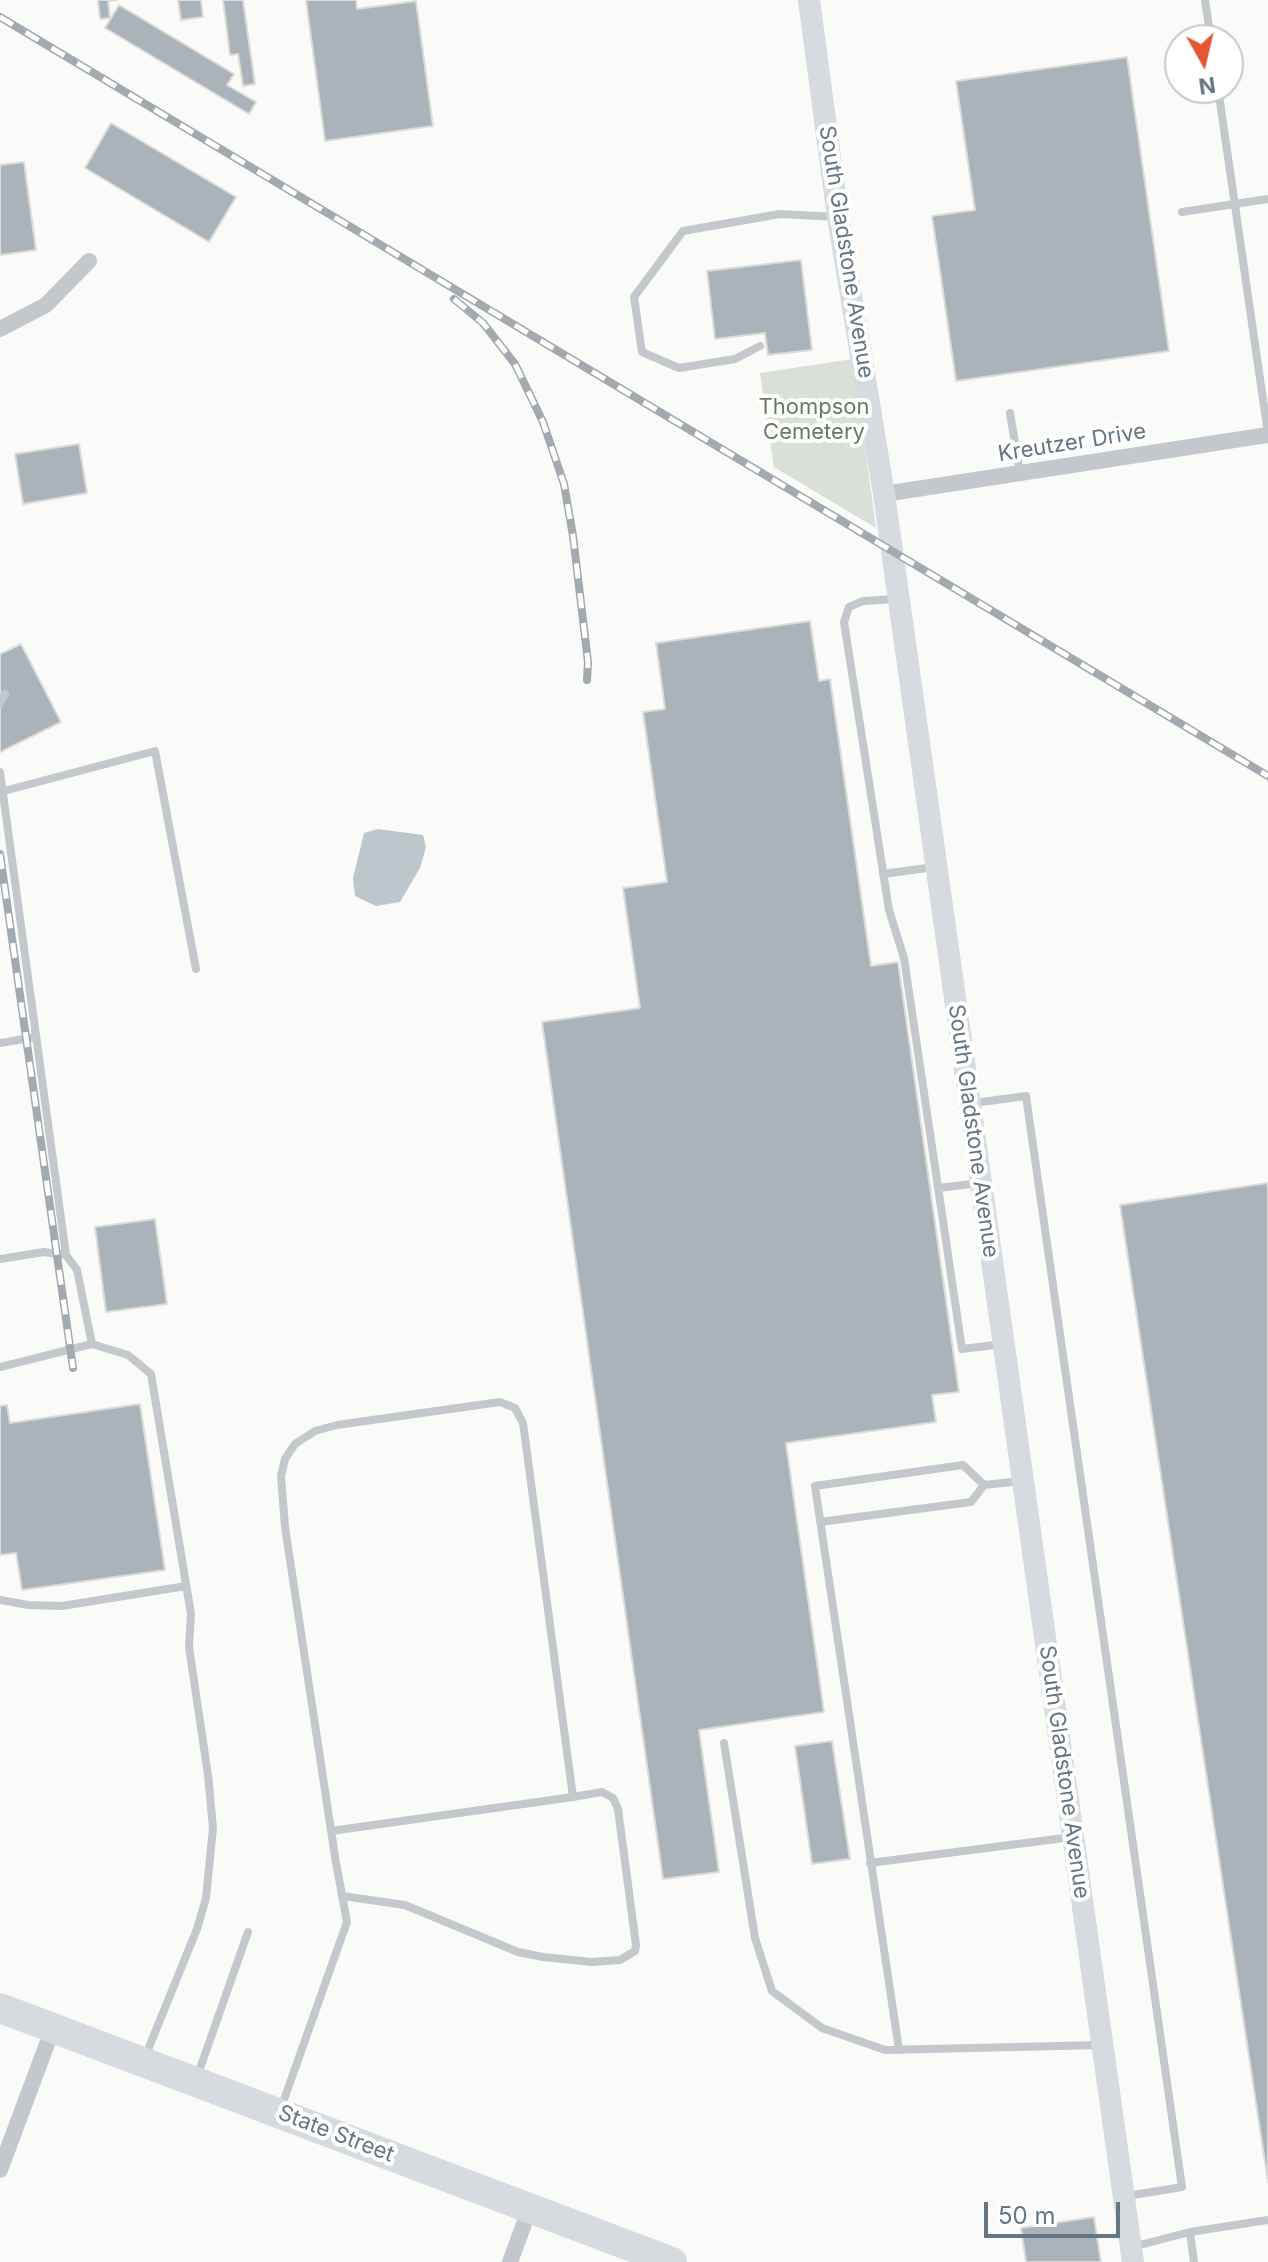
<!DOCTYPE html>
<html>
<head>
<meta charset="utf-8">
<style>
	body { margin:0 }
	#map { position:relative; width:1268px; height:2262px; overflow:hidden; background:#fafaf8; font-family:Inter,sans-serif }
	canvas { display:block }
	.north { position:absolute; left:1164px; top:24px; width:80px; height:80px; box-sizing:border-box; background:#fff; border:2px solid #c1c8cd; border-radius:50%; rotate:172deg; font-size:22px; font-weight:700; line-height:32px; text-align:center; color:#657683 }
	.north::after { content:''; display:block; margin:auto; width:28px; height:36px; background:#e4572e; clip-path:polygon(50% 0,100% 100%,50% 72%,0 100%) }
	.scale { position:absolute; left:984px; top:2202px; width:136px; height:36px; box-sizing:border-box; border:4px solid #657683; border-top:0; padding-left:10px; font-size:24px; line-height:28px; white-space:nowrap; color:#657683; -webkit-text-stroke:6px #fff; paint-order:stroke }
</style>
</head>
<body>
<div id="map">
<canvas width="1268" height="2262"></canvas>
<div class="north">N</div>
<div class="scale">50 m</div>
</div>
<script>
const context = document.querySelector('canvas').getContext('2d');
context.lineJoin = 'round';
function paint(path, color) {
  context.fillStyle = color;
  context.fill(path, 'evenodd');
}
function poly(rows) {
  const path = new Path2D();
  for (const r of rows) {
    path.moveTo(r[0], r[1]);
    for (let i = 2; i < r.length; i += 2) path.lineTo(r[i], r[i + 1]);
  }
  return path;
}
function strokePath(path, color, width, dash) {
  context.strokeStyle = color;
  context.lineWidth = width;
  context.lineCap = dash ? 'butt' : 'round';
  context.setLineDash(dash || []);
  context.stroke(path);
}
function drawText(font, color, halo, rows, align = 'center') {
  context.font = font + ' Inter,sans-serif';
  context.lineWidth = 8;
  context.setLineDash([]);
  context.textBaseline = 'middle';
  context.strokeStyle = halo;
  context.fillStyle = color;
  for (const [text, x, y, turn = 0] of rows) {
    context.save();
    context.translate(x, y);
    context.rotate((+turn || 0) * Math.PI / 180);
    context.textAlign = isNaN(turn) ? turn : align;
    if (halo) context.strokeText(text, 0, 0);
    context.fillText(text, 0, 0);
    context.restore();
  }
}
const green = poly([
	[853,359,876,528,774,467,760,373]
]);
const water = poly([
	[378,829,423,835,426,847,420,868,400,902,376,906,355,896,353,878,364,833]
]);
const building = poly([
	[98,0,117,0,108,1,110,18,100,19,98,0],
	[178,0,201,0,203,17,181,20,178,0],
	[223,0,243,0,255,84,243,86,238,54,230,55,223,0],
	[306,0,356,0,357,9,416,1,433,126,325,141,306,0],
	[119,5,234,74,227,85,256,102,249,114,105,28,119,5],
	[1127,57,1169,351,956,381,932,216,975,210,956,81,1127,57],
	[111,123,236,197,209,242,85,168,111,123],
	[24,162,36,250,0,255,0,165,24,162],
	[801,260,812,350,768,355,765,333,715,339,707,271,801,260],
	[79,444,87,493,23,504,15,454,79,444],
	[810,621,819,681,830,679,871,966,898,962,959,1392,932,1395,936,1422,786,1443,824,1712,699,1730,719,1872,663,1879,542,1022,640,1008,623,888,667,882,643,712,665,709,656,643,810,621],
	[21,644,61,722,0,752,0,654,21,644],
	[1268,1183,1268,2182,1120,1205,1268,1183],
	[155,1219,167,1304,106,1312,95,1227,155,1219],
	[140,1404,165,1570,22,1590,16,1553,0,1555,0,1406,7,1405,10,1423,140,1404],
	[832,1741,850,1859,812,1864,795,1746,832,1741],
	[1094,2217,1101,2262,1026,2262,1021,2228,1094,2217]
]);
const lane = poly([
	[1205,0,1211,40],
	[1218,88,1268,434],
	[1182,212,1268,199],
	[760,346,735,359,679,368,642,352,634,297,683,231,780,214,837,217],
	[1010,413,1020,473],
	[896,599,863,601,849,607,844,622,889,910,904,958,962,1349,1003,1344],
	[0,703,5,694],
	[0,772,66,1255],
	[0,789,4,791,155,751,196,969],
	[883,874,934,867],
	[0,1043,36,1037],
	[974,1103,1026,1096,1182,2187,1127,2196],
	[938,1188,980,1183],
	[0,1259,44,1252,66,1255,77,1270,92,1344,128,1355,151,1374,191,1614,189,1647,208,1775,213,1828,206,1898,197,1929,145,2057],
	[0,1367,92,1344],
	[820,1522,971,1502,984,1485],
	[0,1600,28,1605,62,1606,186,1586],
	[724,1743,755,1938,772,1991,822,2028,885,2050,1102,2045],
	[331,1831,573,1797],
	[870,1863,1072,1837],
	[899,2050,815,1486,963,1465,984,1485,1021,1481],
	[197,2077,248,1932],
	[281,2108,347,1922,336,1863,285,1527,281,1476,285,1459,295,1444,315,1431,337,1425,500,1402,515,1408,523,1423,573,1797,602,1792,613,1798,618,1809,636,1945,635,1951,620,1960,592,1962,543,1957,518,1952,405,1905,342,1896],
	[1190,2232,1194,2262],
	[1132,2247,1190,2232,1268,2220]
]);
const street = poly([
	[0,329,46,305,89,261],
	[884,494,1268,435],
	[0,2170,53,2028],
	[510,2262,530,2208]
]);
const secondary = poly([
	[809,0,838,217,884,494,1133,2262]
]);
const highway = poly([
	[0,2008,672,2262]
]);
const rail = poly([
	[0,17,1268,776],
	[454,299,483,323,515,364,543,422,564,484,573,536,588,662,587,680],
	[0,854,73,1368]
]);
const streetNames = [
	["South Gladstone Avenue",846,252,81],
	["Kreutzer Drive",1072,443,-9],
	["South Gladstone Avenue",973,1131,82],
	["South Gladstone Avenue",1064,1772,82],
	["State Street",336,2134,21]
];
const parkNames = [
	["Thompson",814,407],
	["Cemetery",814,432]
];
paint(green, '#dadfd7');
paint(water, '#bbc7cb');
paint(building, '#aab3b9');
strokePath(building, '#dcdcda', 2);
strokePath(lane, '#c3c8cc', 8);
strokePath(street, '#c3c8cc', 16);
strokePath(secondary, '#d6dbdf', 22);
strokePath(highway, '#d6dbdf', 30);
strokePath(rail, '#a2aab0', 8);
strokePath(rail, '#fff', 5, [15]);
drawText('22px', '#657683', '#fff', streetNames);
drawText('22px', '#687a64', '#fff', parkNames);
</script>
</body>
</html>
